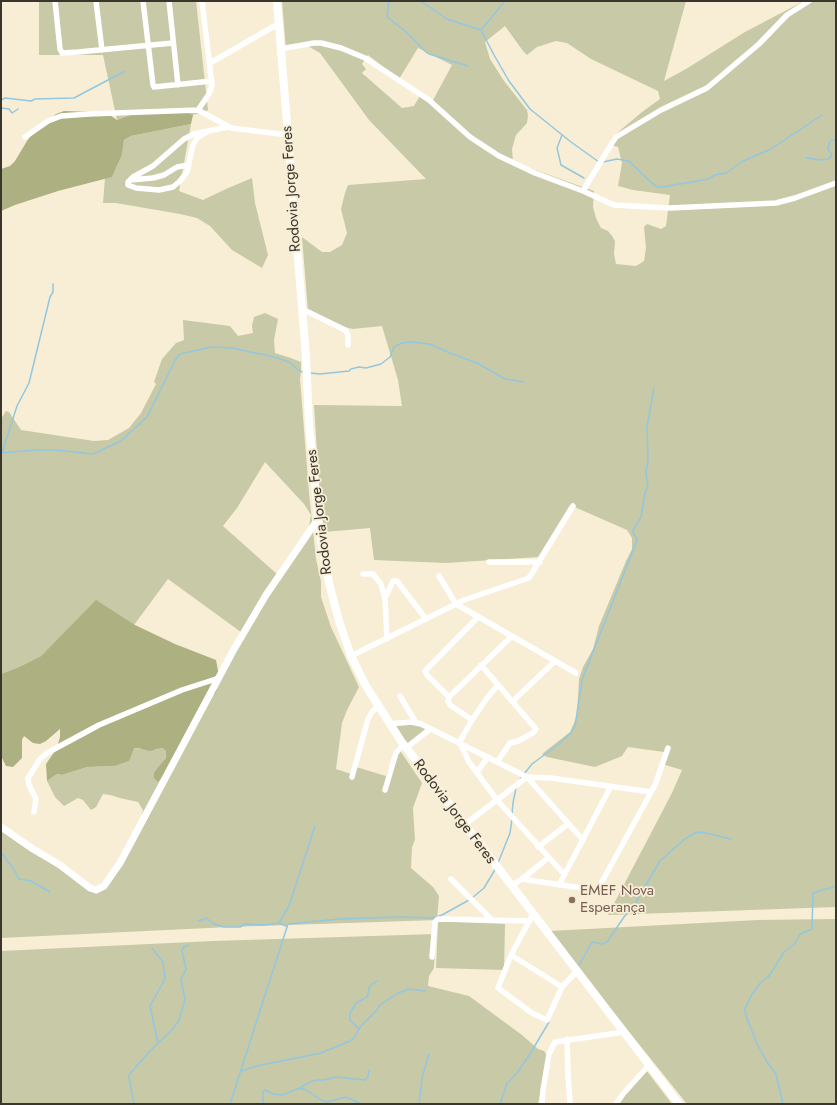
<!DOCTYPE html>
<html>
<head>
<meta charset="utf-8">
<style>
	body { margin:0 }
	#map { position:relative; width:837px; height:1105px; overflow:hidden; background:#f8eed6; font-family:Jost,sans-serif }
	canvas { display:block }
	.frame { position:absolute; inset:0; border:2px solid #3b362d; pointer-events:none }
</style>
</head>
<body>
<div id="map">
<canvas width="837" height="1105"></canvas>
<div class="frame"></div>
</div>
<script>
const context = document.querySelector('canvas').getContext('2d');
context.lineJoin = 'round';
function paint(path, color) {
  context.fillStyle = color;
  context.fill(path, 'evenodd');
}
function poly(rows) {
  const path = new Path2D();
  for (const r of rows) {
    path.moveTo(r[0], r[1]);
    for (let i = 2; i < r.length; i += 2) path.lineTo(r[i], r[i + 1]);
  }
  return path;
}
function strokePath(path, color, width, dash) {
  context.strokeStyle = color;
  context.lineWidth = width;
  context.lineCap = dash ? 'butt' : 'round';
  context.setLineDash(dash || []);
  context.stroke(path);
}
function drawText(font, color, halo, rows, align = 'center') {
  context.font = font + ' Jost,sans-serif';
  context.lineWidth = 3.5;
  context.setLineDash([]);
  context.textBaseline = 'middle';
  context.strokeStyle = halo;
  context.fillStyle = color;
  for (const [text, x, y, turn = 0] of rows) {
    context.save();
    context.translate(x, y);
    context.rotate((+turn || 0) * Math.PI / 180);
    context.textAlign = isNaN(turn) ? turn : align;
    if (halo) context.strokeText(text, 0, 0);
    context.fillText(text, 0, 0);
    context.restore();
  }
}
const green = poly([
	[39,1,196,1,208,110,209,110,193,115,184,111,143,110,117,120,103,55,39,55],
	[282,1,686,1,664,81,686,69,745,32,804,1,836,1,836,907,608,915,672,793,682,770,662,764,664,752,628,747,622,756,595,767,547,757,542,754,570,732,577,716,579,679,583,667,593,649,599,626,626,561,632,549,632,538,627,530,570,505,538,557,446,563,374,560,370,528,324,532,321,515,314,405,402,406,398,380,382,326,353,329,344,327,308,311,302,237,322,252,330,252,342,245,347,233,341,209,345,193,348,185,426,179,369,120,320,53,306,45,286,50],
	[505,26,523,51,527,55,537,47,556,41,567,43,591,59,658,91,660,99,642,112,616,134,611,139,610,145,618,147,622,163,618,186,633,190,670,195,666,226,661,229,647,224,644,227,646,248,644,261,641,263,636,266,616,264,614,254,615,241,612,236,608,231,601,228,596,218,593,207,594,191,513,162,512,149,516,135,527,123,528,115,527,110,504,81,490,59,485,42],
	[418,48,452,65,432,102,421,94,414,106,402,108,362,73,366,69,362,64,368,55,399,79],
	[191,124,179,191,203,200,226,189,252,178,255,203,268,255,262,268,232,250,210,226,197,218,180,214,116,203,103,203,105,178,112,177,122,155,124,140,131,136],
	[265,313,278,319,274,340,275,353,291,358,301,362,301,371,300,379,309,493,316,559,321,581,321,597,331,627,359,687,347,710,342,723,336,769,351,774,356,767,386,776,397,746,422,783,413,808,415,840,412,847,411,868,433,887,439,896,437,920,229,927,1,938,1,827,94,892,103,886,139,828,143,810,138,802,120,798,110,795,103,794,96,807,91,810,83,800,78,798,64,806,55,797,47,781,57,774,62,775,87,767,114,766,134,748,156,750,162,748,166,751,166,758,158,767,154,778,217,687,245,635,168,579,134,625,96,601,41,656,19,667,1,674,1,419,6,411,9,412,21,430,94,441,108,440,129,428,141,413,156,384,154,382,162,359,176,343,184,340,183,320,230,326,238,336,253,333,252,326,254,317],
	[265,462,304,504,311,515,308,533,278,575,223,526,237,508],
	[411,724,420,725,427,729,406,745,391,725],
	[836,919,836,1104,687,1104,573,962,550,931,758,920],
	[438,921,505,924,504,970,436,968],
	[436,934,434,968,429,976,428,986,469,996,522,1035,538,1049,544,1051,546,1054,546,1065,538,1104,1,1104,1,951,213,941],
	[646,1070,672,1104,617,1104]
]);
const forest = poly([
	[143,110,184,111,193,115,191,124,131,136,124,140,122,155,112,177,58,191,15,205,1,211,1,169,10,166,15,161,27,141,33,133,56,114,64,111,96,112,107,113,117,120],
	[96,600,135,625,175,644,216,660,219,676,216,692,203,708,172,765,158,782,154,778,154,773,158,767,166,758,166,751,162,748,150,751,138,748,134,748,129,761,114,766,87,767,62,775,57,774,47,781,46,764,57,748,60,737,60,729,46,741,40,744,33,743,24,736,22,740,22,758,13,767,6,766,1,756,1,674,19,667,41,656]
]);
const stream = poly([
	[389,1,387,17,405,31,426,52,429,54,468,66],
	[421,1,447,19,481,30,494,55,509,81,530,109,571,142,599,162],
	[481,30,505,1],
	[1,100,5,98,31,101,35,99,74,98,125,71],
	[1,108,9,109,12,113,18,109],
	[562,135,557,148,561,165,584,178],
	[806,158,821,160,829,159,832,155,828,149,829,144,831,140,836,140],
	[603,162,617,159,629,161,654,185,658,187,663,187,708,179,715,175,726,173,743,161,771,149,822,115],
	[310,373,320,374,349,371,351,369,359,367,366,368,381,364,390,357,394,347,402,343,411,342,430,344,450,353,477,363,505,379,524,382],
	[1,453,36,450,56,450,93,454,121,441,147,417,177,357,180,354,211,347,232,348,274,357,289,362,299,371,304,372],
	[2,453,17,406,29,383,50,297,53,292,53,284],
	[520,779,532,764,559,744,571,733,575,726,582,680,637,540,637,538,633,533,633,530,641,517,645,493,648,486,646,473,648,460,647,427,654,388],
	[512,814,513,803,516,788],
	[1,852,13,868,19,879,31,881,50,892],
	[498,863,510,833,512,819],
	[472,898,484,888,496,868],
	[198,921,206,918,214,924,224,927,240,927,245,924,263,925,279,923,286,926],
	[279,923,289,906,315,826],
	[152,948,163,962,165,979,150,1006,158,1043],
	[578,967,592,942,602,944,607,942,624,917,633,907,660,861,685,839,695,833,701,832,731,839],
	[359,1029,350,1020,350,1013,356,1003,367,997,370,986,378,980],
	[241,1071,261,1065,321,1053,350,1041,354,1038,360,1027,377,1010,380,1005,398,993,409,989,425,991],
	[300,1088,306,1090,321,1100,327,1102,346,1097,361,1104],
	[134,1104,129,1078,129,1075,149,1052,172,1030,179,1020,185,999,181,979,186,969,182,951,183,948,188,945],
	[230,1104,288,924,339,919,400,917,433,918,442,915,469,900],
	[263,1104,263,1092,265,1090,273,1094,282,1095,300,1088,310,1082,316,1080,324,1080,336,1077,365,1080,368,1077,369,1070],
	[419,1104,422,1078,429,1054],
	[500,1104,507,1084,517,1073,530,1054,549,1022],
	[783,1104,776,1074,767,1062,757,1044,745,1013,745,1009,751,996,761,982,769,976,784,952,794,945,800,934,812,929,813,893,836,886]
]);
const minor = poly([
	[55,1,60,49,62,53,78,52,173,43],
	[96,1,102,50],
	[143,1,153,85,154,87,212,81],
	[169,1,178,85],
	[280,49,314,43,321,43,341,48,365,58,429,100,470,137,499,156,535,173,583,191,614,205,670,208,776,203,795,198,836,183],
	[210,63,278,24],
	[198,110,209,94,212,85,202,1],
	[208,131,194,134,184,139,153,166,133,177,128,182,128,185,136,188,159,190,173,187,180,181,187,172,193,145,197,138,208,131,228,127],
	[25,137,48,121,61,116,89,114,198,110,231,128,288,135],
	[130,180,153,178,164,175,177,167,189,165],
	[583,191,612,143,616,137,661,110,707,88,759,44,787,15,809,1],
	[302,309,345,330,348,335,348,345],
	[489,562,540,562],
	[363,574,373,574,381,584,385,599,387,639],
	[439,576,456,604,576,673],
	[385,598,393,581,397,581,426,619],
	[351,656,464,600,529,578,573,506],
	[481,665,536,729,533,733,518,741,510,743,497,762],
	[400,696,416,723],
	[449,697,512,636],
	[513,701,555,661],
	[472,720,487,698,498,685],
	[389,724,411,722,421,724,527,777,583,840],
	[459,743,472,720,450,705,448,701,449,697,427,675,425,671,478,617],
	[461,745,469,762,497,800,564,874],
	[406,748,430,729],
	[477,772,488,757],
	[352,777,368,719,372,712,378,706],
	[385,790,396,753,403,744],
	[34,812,36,799,29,785,28,778,40,759,47,753,99,725,182,690,219,678],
	[464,825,527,777,551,778,651,792],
	[538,847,568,824],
	[451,879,492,920],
	[522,879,595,890,598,889,655,785,668,748],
	[559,885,611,786],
	[511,886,522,879,548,858],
	[533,914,511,955,498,988,532,1013,547,1020,562,987,577,971],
	[511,955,562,987],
	[432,957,435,922,438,919,530,921],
	[567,1039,568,1075,570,1104],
	[542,1104,543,1090,549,1054,555,1042,624,1032],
	[616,1104,623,1094,649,1065]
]);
const tertiary = poly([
	[1,827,33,849,60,865,90,888,96,890,104,886,120,863,233,651,266,595,318,519]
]);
const secondary = poly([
	[277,1,306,357,309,424,320,534,329,583,339,621,351,656,366,686,401,741,679,1104]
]);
const markers = [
	[572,900,4,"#8d6e63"]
];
const streetNames = [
	["Rodovia Jorge Feres",292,189,-94],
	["Rodovia Jorge Feres",320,512,-97],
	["Rodovia Jorge Feres",454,812,53]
];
const educationNames = [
	["EMEF Nova",580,891],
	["Esperança",580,908]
];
paint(green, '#c7c9a7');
paint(forest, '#adb081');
strokePath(stream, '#93c7df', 1.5);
strokePath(minor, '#fff', 5.5);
strokePath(tertiary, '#fff', 7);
strokePath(secondary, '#fff', 8);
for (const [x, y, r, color] of markers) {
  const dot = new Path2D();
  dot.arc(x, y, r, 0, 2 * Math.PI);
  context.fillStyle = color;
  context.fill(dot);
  strokePath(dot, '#f8eed6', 1.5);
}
drawText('15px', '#3b362d', '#f8eed6', streetNames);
drawText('15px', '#785e54', '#f8eed6', educationNames, 'left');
</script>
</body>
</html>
